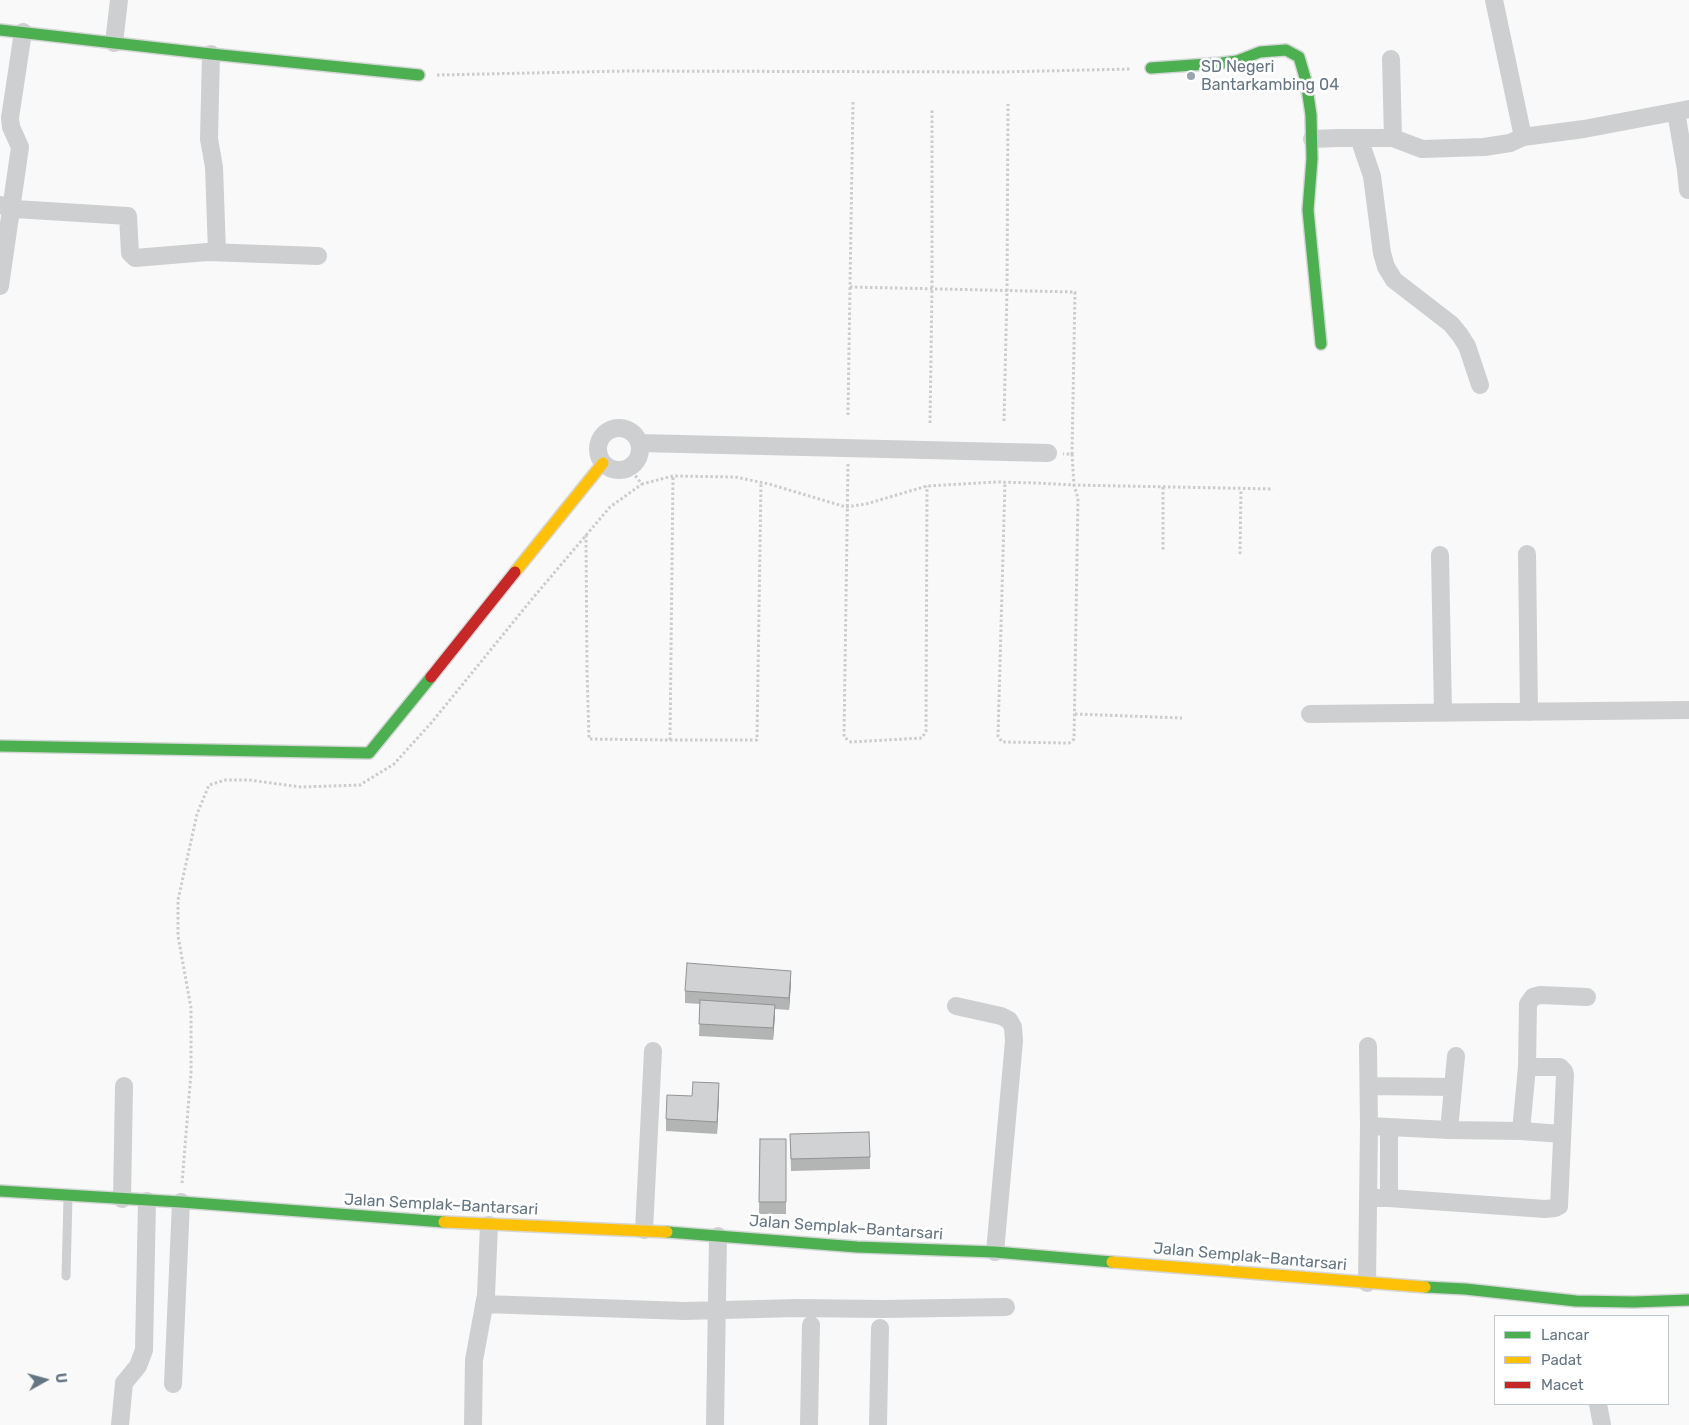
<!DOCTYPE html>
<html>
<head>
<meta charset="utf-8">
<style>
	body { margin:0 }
	#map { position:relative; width:1689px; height:1425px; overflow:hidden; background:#f9f9f9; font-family:Rubik,sans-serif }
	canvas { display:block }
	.legend { position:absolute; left:1494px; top:1315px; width:175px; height:90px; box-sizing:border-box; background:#fff; border:1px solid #c1c8cd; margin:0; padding:6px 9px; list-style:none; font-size:15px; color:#657683 }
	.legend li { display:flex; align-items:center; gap:10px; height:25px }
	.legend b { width:25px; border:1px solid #c1c8cd }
	.north { position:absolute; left:20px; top:1355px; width:50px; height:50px; -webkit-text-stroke:4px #fff; paint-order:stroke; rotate:83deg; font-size:14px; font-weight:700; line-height:20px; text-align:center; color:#657683 }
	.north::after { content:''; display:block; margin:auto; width:18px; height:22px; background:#657683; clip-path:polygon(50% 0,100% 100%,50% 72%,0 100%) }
</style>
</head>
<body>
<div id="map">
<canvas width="1689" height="1425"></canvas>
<ul class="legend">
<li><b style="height:6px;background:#4caf50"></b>Lancar</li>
<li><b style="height:6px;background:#ffc107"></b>Padat</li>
<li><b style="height:6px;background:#c62828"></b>Macet</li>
</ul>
<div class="north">U</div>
</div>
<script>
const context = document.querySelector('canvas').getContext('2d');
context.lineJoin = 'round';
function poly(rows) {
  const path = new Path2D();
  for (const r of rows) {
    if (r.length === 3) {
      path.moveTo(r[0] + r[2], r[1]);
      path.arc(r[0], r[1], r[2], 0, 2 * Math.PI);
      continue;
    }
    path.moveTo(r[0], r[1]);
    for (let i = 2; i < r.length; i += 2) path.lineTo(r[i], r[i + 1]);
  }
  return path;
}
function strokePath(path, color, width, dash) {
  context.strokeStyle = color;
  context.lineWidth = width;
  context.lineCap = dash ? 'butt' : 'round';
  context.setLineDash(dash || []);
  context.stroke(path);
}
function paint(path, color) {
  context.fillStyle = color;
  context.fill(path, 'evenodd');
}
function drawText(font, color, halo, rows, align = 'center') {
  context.font = font + ' Rubik,sans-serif';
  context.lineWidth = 5;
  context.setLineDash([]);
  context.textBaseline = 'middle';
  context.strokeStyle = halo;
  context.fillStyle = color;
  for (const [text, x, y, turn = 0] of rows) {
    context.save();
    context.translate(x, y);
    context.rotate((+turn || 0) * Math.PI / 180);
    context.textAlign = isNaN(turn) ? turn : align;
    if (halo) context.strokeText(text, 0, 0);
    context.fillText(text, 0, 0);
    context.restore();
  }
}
const path = poly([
	[437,75,626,71,999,72,1131,69],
	[853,102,850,287,1075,292,1072,454,1063,454],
	[848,415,850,287],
	[1004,421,1007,291,1008,104],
	[930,423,932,289,932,109],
	[1072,454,1074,485,1273,489],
	[848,464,844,737,851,742,922,738,926,731,927,486],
	[629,468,642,484,673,476,735,477,769,484,846,507,866,504,927,486,996,482,1036,483,1074,485,1078,498,1074,739,1069,743,1002,742,998,736,1005,482],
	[1163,487,1163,552],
	[586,535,587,670,589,739,670,740,673,476],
	[1240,554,1241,489],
	[1075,714,1182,718],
	[670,740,757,740,761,482],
	[182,1183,191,1073,191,1008,178,936,178,900,197,814,209,785,225,780,249,780,301,787,360,785,394,764,432,722,532,599,610,507,642,484]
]);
const lane = poly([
	[66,1276,68,1197]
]);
const street = poly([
	[1494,0,1523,137],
	[114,43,119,0],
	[211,54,209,139,214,167,217,252],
	[1391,59,1393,138],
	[1676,112,1686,170,1688,190],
	[1359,138,1372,176,1382,253,1386,267,1394,280,1451,324,1460,335,1467,346,1480,385],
	[1312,139,1338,138,1393,138,1422,149,1484,147,1510,143,1523,137,1584,129,1689,109],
	[0,205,15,209,128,216,130,253,135,258,207,252,318,256],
	[0,286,20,147,11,127,10,118,23,32],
	[619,449,21],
	[640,443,1048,453],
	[1527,554,1529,712],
	[1440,555,1443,713],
	[1310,714,1689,710],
	[956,1006,1001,1016,1009,1020,1013,1027,1014,1041,995,1252],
	[1369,1086,1453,1087],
	[1369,1126,1449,1130,1521,1131,1562,1134],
	[1389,1127,1389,1198],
	[1449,1130,1456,1056],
	[1521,1131,1527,1067,1528,1004,1533,997,1540,995,1587,997],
	[1368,1198,1389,1198,1545,1209,1555,1208,1559,1206,1565,1075,1564,1071,1560,1067,1527,1067],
	[122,1199,124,1086],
	[644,1230,653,1051],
	[1367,1283,1369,1126,1368,1046],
	[484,1304,685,1311,797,1308,883,1309,1006,1307],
	[173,1384,181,1202],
	[1598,1404,1602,1425],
	[120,1425,124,1383,138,1366,144,1350,147,1201],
	[473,1425,474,1360,486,1295,489,1225],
	[715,1425,718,1236],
	[809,1425,811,1325],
	[878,1425,880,1328]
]);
const fast = poly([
	[0,30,211,54,419,75],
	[1151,68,1222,63,1237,61,1260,52,1286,50,1299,57,1306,81,1311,115,1312,159,1308,210,1321,344],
	[0,746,369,753,431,677],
	[0,1191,181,1202,444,1222],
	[667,1232,857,1247,995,1252,1112,1262],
	[1425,1287,1465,1289,1576,1301,1634,1302,1689,1300]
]);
const slow = poly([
	[515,572,603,463],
	[444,1222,667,1232],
	[1112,1262,1425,1287]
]);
const jam = poly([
	[431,677,515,572]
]);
const wall = poly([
	[791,983,789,1010,775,1009,773,1040,699,1036,700,1004,685,1003,685,991],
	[719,1095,717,1134,666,1131,666,1119,692,1096],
	[790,1134,870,1157,870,1169,791,1171],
	[760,1139,786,1139,786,1214,759,1214]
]);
const shadedWall = poly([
	[791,971,791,983,789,1010,789,998],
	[775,1005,775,1017,773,1040,773,1028],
	[719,1083,719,1095,717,1134,717,1122]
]);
const building = poly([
	[687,963,791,971,789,998,685,991,687,963],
	[700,1000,775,1005,773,1028,699,1024,700,1000],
	[693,1082,719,1083,717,1122,666,1119,667,1095,692,1096,693,1082],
	[869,1132,870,1157,791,1159,790,1134,869,1132],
	[760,1139,786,1139,786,1202,759,1202,760,1139]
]);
const markers = [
	[1191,76,5,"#99a4ac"]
];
const poiNames = [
	["SD Negeri",1201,67],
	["Bantarkambing 04",1201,85]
];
const streetNames = [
	["Jalan Semplak–Bantarsari",441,1205,3],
	["Jalan Semplak–Bantarsari",846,1228,4],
	["Jalan Semplak–Bantarsari",1250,1257,5]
];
strokePath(fast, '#d5d6d7', 14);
strokePath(slow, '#d5d6d7', 14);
strokePath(jam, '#d5d6d7', 14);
strokePath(path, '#cbcccd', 3, [2.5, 2.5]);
strokePath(lane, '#cecfd0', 9);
strokePath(street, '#cecfd0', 18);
strokePath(fast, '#4caf50', 11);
strokePath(slow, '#ffc107', 11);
strokePath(jam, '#c62828', 11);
paint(wall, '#b3b5b5');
paint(shadedWall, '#929394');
paint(building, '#d0d2d3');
strokePath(building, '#929394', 1);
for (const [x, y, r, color] of markers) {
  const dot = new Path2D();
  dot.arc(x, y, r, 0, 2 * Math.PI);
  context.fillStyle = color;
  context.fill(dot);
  strokePath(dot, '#fff', 2);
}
drawText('16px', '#657683', '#fff', poiNames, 'left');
drawText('16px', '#657683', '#fff', streetNames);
</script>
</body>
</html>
